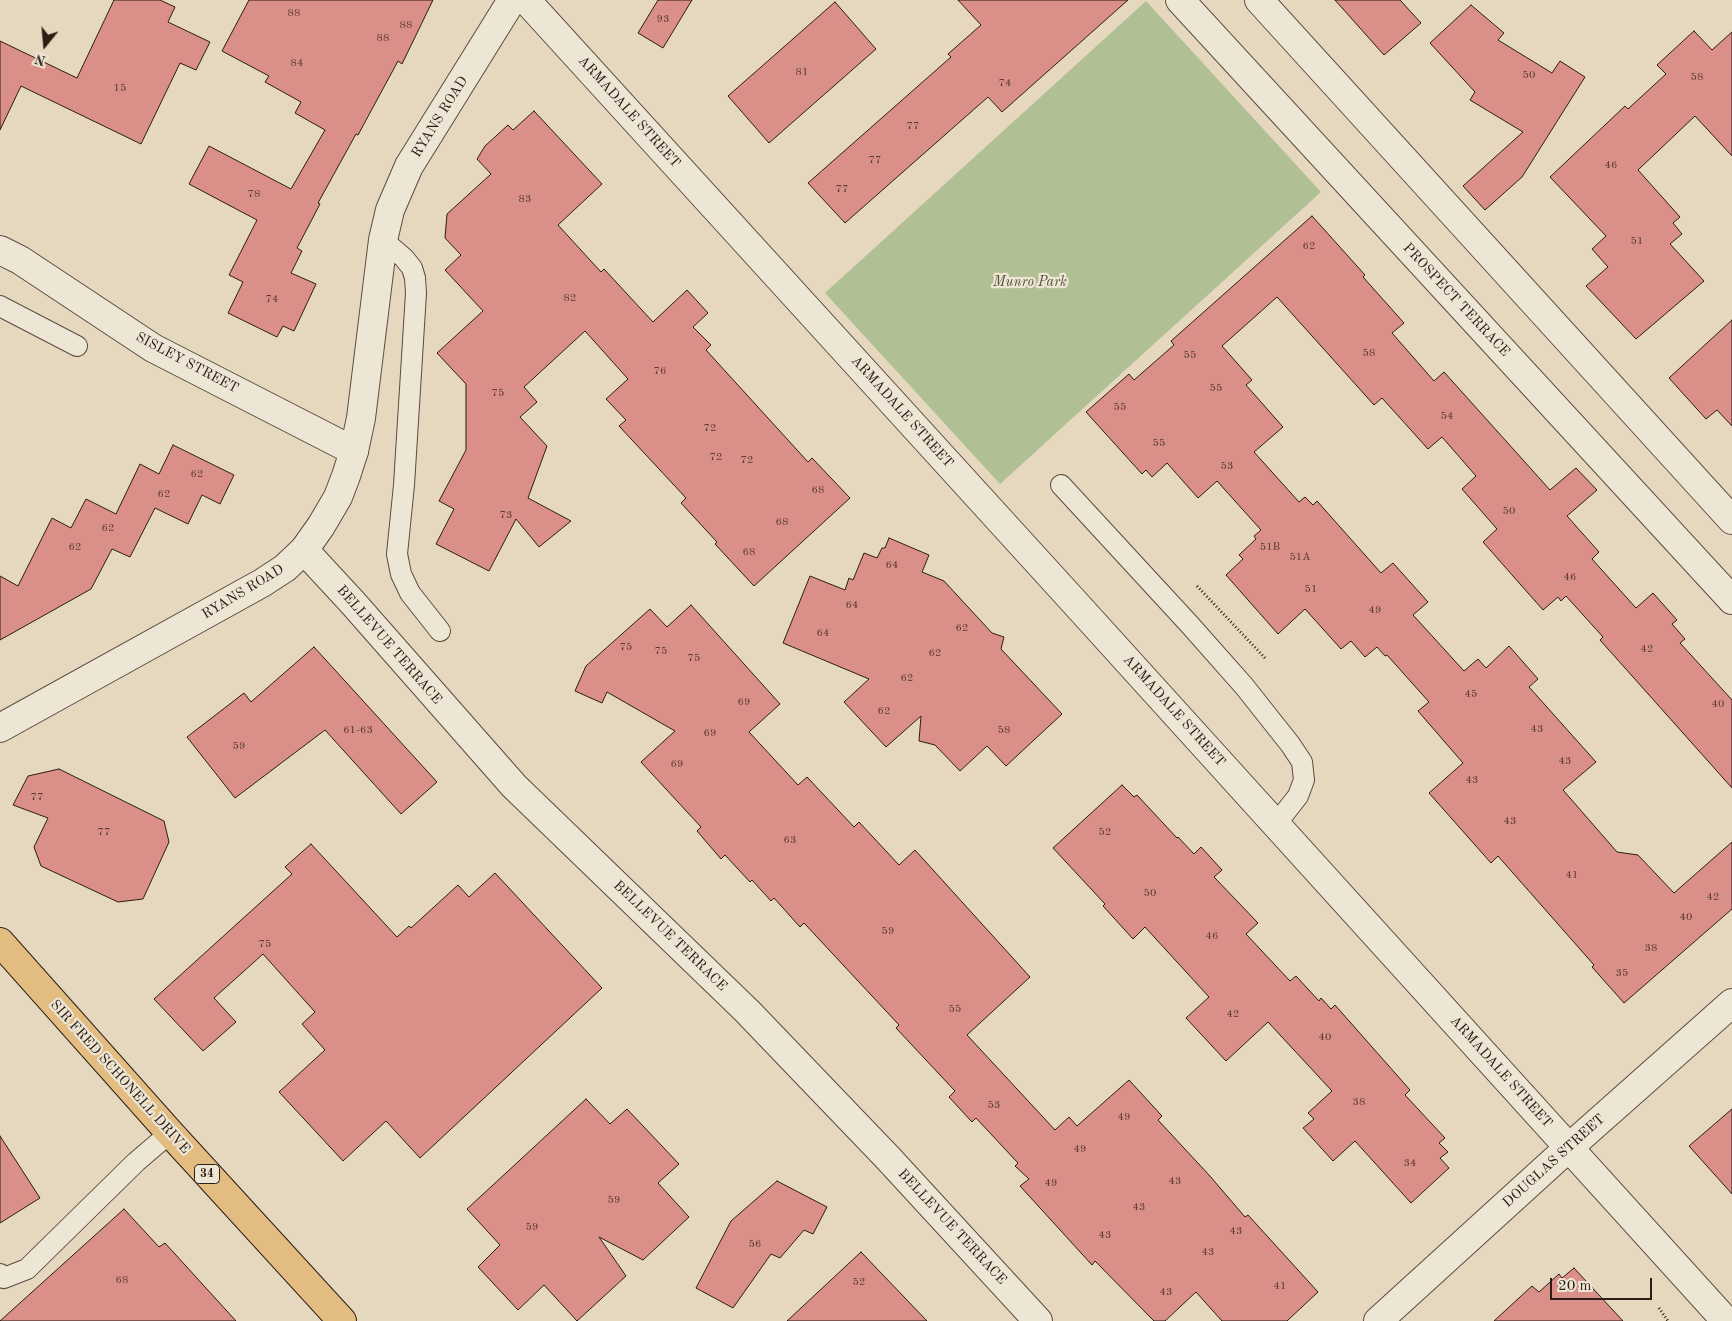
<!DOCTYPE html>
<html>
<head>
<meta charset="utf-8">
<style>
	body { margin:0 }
	#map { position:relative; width:1732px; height:1321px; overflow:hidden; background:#e5d8bf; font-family:"Old Standard TT",serif }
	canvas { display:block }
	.north { position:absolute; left:20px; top:20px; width:50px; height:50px; -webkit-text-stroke:4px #eee6d5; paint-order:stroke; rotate:197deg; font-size:14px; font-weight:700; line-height:20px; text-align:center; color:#2c1d16 }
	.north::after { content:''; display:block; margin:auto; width:18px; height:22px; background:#2c1d16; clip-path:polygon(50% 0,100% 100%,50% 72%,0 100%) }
	.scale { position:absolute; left:1550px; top:1278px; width:102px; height:22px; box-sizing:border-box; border:2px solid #2c1d16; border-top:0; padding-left:6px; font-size:15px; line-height:18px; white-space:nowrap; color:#2c1d16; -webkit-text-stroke:4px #eee6d5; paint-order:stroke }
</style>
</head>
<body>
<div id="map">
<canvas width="1732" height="1321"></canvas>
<div class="north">N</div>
<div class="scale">20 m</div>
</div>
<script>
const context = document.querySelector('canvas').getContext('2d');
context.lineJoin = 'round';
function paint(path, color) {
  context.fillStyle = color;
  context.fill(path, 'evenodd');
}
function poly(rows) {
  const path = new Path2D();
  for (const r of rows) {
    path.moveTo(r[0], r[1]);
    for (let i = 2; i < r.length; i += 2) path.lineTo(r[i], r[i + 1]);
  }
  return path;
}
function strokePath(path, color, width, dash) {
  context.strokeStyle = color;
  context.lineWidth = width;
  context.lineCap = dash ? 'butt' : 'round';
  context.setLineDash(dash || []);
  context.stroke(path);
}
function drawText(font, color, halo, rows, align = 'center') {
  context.font = font + ' "Old Standard TT",serif';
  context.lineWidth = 4.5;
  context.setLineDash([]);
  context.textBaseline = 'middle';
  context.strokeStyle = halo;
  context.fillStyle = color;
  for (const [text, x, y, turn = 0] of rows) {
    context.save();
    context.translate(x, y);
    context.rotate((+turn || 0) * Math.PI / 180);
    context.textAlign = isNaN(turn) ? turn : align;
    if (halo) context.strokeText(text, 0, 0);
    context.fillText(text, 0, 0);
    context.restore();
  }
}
const green = poly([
	[1146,1,1321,192,1000,484,825,293]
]);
const building = poly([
	[114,0,160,0,175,7,168,22,210,42,196,70,180,63,141,144,21,86,0,130,0,41,77,78,114,0],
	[249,0,433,0,402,64,398,61,358,135,356,134,318,203,320,204,297,248,302,251,291,273,316,284,294,331,283,326,277,337,228,313,243,282,229,275,257,220,189,184,209,146,291,189,325,130,295,113,301,102,265,82,269,76,222,51,249,0],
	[658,0,692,0,663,48,638,33,658,0],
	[958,0,1128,0,1002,112,988,97,845,223,808,183,951,57,948,54,981,25,958,0],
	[1335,0,1400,0,1421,23,1384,55,1335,0],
	[835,2,876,49,769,143,728,96,835,2],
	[1471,5,1504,33,1498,40,1552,73,1560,61,1585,77,1522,177,1485,210,1463,186,1523,132,1470,100,1475,92,1430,43,1471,5],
	[1694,31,1712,50,1732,32,1732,156,1695,116,1638,170,1680,217,1673,223,1682,234,1670,244,1704,281,1636,339,1586,286,1608,267,1592,249,1606,236,1550,177,1625,106,1628,109,1666,74,1657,65,1694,31],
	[534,111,602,184,558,225,601,272,604,269,653,322,687,290,708,313,693,327,711,345,706,350,808,462,812,458,850,498,754,586,715,544,717,542,681,503,686,498,619,426,626,420,606,399,628,379,585,331,524,387,537,402,520,417,547,446,528,498,571,521,539,547,516,519,489,571,436,544,454,509,439,501,466,450,466,384,437,353,483,311,445,270,461,255,445,238,447,214,491,174,477,159,485,146,508,125,513,130,534,111],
	[1312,216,1365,275,1363,277,1404,323,1392,333,1434,381,1444,372,1550,490,1576,468,1597,490,1567,516,1599,552,1592,559,1636,608,1653,593,1677,620,1672,624,1685,639,1680,643,1732,700,1732,788,1600,640,1603,637,1566,596,1561,601,1558,597,1543,610,1483,542,1497,529,1462,489,1476,476,1442,437,1428,449,1382,398,1374,405,1277,297,1222,346,1252,380,1246,385,1283,427,1254,452,1299,502,1305,497,1313,505,1317,501,1381,573,1393,563,1428,602,1413,615,1464,671,1478,659,1486,668,1509,646,1538,679,1529,687,1596,762,1563,790,1617,852,1638,855,1674,893,1732,842,1732,909,1624,1003,1592,967,1594,965,1498,856,1491,863,1429,793,1463,763,1418,711,1429,702,1387,655,1385,656,1377,647,1365,657,1351,641,1341,649,1305,609,1278,634,1226,575,1243,559,1239,555,1256,539,1254,536,1261,530,1217,481,1198,498,1167,463,1152,477,1146,470,1142,474,1086,412,1129,374,1134,380,1174,345,1171,341,1312,216],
	[1732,320,1732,426,1717,410,1706,419,1669,378,1732,320],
	[173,445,234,475,220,504,202,495,188,524,155,508,130,557,112,549,91,589,0,640,0,576,18,586,52,518,71,528,86,499,116,514,140,464,159,474,173,445],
	[889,538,929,555,922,572,944,581,992,633,1004,637,1001,649,1062,714,1006,766,987,746,960,771,935,745,919,741,921,716,886,747,844,702,869,679,783,643,810,576,845,590,849,578,853,580,864,553,877,558,882,548,885,548,889,538],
	[691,605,780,704,749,732,798,785,807,777,854,827,859,822,899,865,915,850,1030,977,967,1035,1055,1130,1069,1117,1077,1126,1129,1080,1162,1116,1158,1120,1209,1175,1245,1217,1248,1215,1318,1292,1287,1321,1222,1321,1196,1292,1165,1321,1154,1321,1095,1261,1092,1265,1020,1186,1029,1179,1015,1166,1018,1163,976,1118,972,1122,949,1097,955,1091,896,1028,899,1025,804,923,800,927,774,898,771,901,752,880,750,882,725,855,721,859,697,831,701,827,641,762,675,731,607,692,602,703,575,691,586,666,650,609,667,627,691,605],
	[314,647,437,782,401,814,325,730,235,798,187,737,244,693,251,702,314,647],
	[59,769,164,821,169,842,143,899,118,902,41,866,34,847,48,818,13,805,28,776,59,769],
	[1122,785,1134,797,1137,795,1177,838,1178,837,1194,854,1201,847,1222,870,1214,877,1258,923,1246,934,1290,981,1296,976,1319,1001,1321,998,1331,1009,1335,1005,1410,1090,1405,1095,1445,1138,1439,1143,1448,1152,1440,1158,1449,1168,1411,1203,1355,1141,1333,1161,1303,1128,1314,1119,1308,1113,1332,1091,1268,1022,1226,1061,1186,1018,1209,997,1145,927,1133,939,1103,906,1105,904,1053,848,1122,785],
	[311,844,397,937,409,926,411,928,458,885,469,897,495,873,602,988,420,1158,386,1121,343,1161,279,1092,325,1050,302,1024,315,1012,263,954,214,998,236,1022,203,1051,154,999,292,874,285,867,311,844],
	[586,1099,610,1124,627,1109,679,1164,658,1183,689,1217,643,1260,599,1237,626,1276,577,1321,544,1285,518,1310,478,1267,500,1245,467,1209,586,1099],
	[1732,1109,1732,1194,1689,1146,1732,1109],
	[0,1136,40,1198,0,1223,0,1136],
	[777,1181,827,1207,813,1234,804,1230,780,1258,771,1254,733,1308,696,1288,731,1221,777,1181],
	[124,1209,159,1247,165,1243,236,1321,0,1321,124,1209],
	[861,1252,927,1321,787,1321,861,1252],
	[1574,1268,1623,1321,1494,1321,1532,1286,1539,1292,1559,1274,1562,1278,1574,1268]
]);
const path = poly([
	[1197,586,1265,658],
	[1659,1308,1668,1321]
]);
const service = poly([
	[383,240,404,258,412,268,415,278,416,293,404,485,397,554,401,574,410,593,440,631],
	[0,306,77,346],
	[1061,485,1190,625,1244,686,1290,744,1302,762,1304,780,1298,796,1276,824],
	[0,1274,4,1278,27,1269,136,1162,170,1133]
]);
const minor = poly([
	[526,0,1077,605,1726,1321],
	[1180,0,1732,600],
	[1259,0,1732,520],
	[0,250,20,260,153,348,354,451],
	[304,550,353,603,514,786,747,1011,888,1158,1038,1321],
	[1378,1321,1555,1160,1732,1003]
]);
const tertiary = poly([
	[0,728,262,583,285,568,304,550,321,526,338,497,346,476,354,451,361,418,383,240,390,210,409,166,512,0]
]);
const primary = poly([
	[0,942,170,1133,342,1321]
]);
const numberNames = [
	["88",294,13],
	["93",663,19],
	["88",406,25],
	["88",383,38],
	["84",297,63],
	["81",802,72],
	["50",1529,75],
	["58",1697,77],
	["74",1005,83],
	["15",120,88],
	["77",913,126],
	["77",875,160],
	["46",1611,165],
	["77",842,189],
	["78",254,194],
	["83",525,199],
	["51",1637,241],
	["62",1309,246],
	["82",570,298],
	["74",272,299],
	["58",1369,353],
	["55",1190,355],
	["76",660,371],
	["55",1216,388],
	["75",498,393],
	["55",1120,407],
	["54",1447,416],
	["72",710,428],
	["55",1159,443],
	["72",716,457],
	["72",747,460],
	["53",1227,466],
	["62",197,474],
	["68",818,490],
	["62",164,494],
	["50",1509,511],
	["73",506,515],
	["68",782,522],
	["62",108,528],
	["62",75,547],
	["51B",1270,547],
	["68",749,552],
	["51A",1300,557],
	["64",892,565],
	["46",1570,577],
	["51",1311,589],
	["64",852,605],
	["49",1375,610],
	["62",962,628],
	["64",823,633],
	["75",626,647],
	["42",1647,649],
	["75",661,651],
	["62",935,653],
	["75",694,658],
	["62",907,678],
	["45",1471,694],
	["69",744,702],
	["40",1718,704],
	["62",884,711],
	["43",1537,729],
	["61-63",358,730],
	["58",1004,730],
	["69",710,733],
	["59",239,746],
	["43",1565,761],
	["69",677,764],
	["43",1472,780],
	["77",37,797],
	["43",1510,821],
	["77",104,832],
	["52",1105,832],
	["63",790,840],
	["41",1572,875],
	["50",1150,893],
	["42",1713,897],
	["40",1686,917],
	["59",888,931],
	["46",1212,936],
	["75",265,944],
	["38",1651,948],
	["35",1622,973],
	["55",955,1009],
	["42",1233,1014],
	["40",1325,1037],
	["38",1359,1102],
	["53",994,1105],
	["49",1124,1117],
	["49",1080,1149],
	["34",1410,1163],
	["43",1175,1181],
	["49",1051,1183],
	["59",614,1200],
	["43",1139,1207],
	["59",532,1227],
	["43",1236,1231],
	["43",1105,1235],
	["56",755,1244],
	["43",1208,1252],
	["68",122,1280],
	["52",859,1282],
	["41",1280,1286],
	["43",1166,1292]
];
const shields = [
	[207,1174,25]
];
const shieldNames = [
	["34",207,1174]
];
const streetNames = [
	["ARMADALE STREET",629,112,48],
	["RYANS ROAD",440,117,-58],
	["PROSPECT TERRACE",1456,300,47],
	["SISLEY STREET",187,363,28],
	["ARMADALE STREET",902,412,48],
	["RYANS ROAD",243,592,-31],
	["BELLEVUE TERRACE",389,645,49],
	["ARMADALE STREET",1174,711,48],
	["BELLEVUE TERRACE",670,936,44],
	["ARMADALE STREET",1501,1072,48],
	["SIR FRED SCHONELL DRIVE",120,1077,48],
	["DOUGLAS STREET",1554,1161,-42],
	["BELLEVUE TERRACE",952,1227,47]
];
const parkNames = [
	["Munro Park",1030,282]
];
paint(green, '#b1bf94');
paint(building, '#da8f89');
strokePath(building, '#2c1d16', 1);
strokePath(service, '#5a4c40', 22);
strokePath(minor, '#5a4c40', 30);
strokePath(tertiary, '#5a4c40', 30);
strokePath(primary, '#2c1d16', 30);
strokePath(path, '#2c1d16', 3, [1, 2.5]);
strokePath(service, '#eee6d5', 20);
strokePath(minor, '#eee6d5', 28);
strokePath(tertiary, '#eee6d5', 28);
strokePath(primary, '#e2bc80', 28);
drawText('11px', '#583a33', null, numberNames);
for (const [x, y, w] of shields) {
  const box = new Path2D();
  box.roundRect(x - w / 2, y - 9.5, w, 19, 4);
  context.fillStyle = '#eee6d5';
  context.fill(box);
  strokePath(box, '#2c1d16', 1);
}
drawText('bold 12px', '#2c1d16', null, shieldNames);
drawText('14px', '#2c1d16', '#eee6d5', streetNames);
drawText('italic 14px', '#544e3c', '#eee6d5', parkNames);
</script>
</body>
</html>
